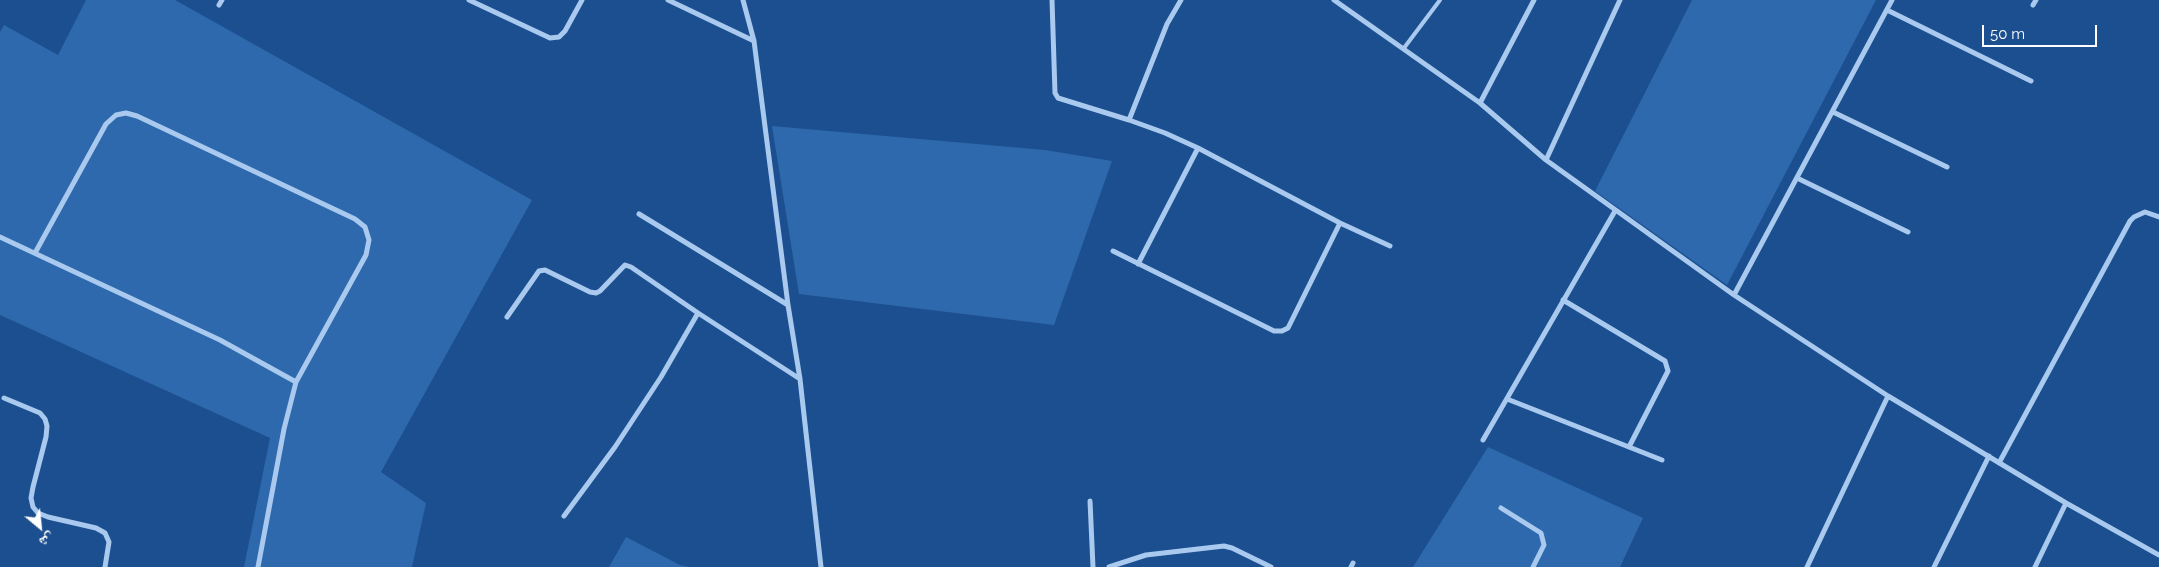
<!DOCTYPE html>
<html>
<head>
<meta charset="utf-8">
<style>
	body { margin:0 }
	#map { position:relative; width:2159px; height:567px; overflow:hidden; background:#1b4f8f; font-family:Raleway,"Noto Naskh Arabic",sans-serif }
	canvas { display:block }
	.north { position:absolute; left:15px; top:502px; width:50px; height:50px; -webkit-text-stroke:4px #1b4f8f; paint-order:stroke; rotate:152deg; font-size:14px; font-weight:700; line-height:20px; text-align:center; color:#fff }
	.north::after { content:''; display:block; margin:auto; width:18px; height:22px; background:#fff; clip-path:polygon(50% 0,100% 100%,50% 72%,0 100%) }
	.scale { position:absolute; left:1982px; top:25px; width:115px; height:22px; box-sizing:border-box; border:2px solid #fff; border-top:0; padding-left:6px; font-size:15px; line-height:18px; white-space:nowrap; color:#fff; -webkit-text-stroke:4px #1b4f8f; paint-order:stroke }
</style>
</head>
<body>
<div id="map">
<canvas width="2159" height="567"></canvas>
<div class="north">ش</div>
<div class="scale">50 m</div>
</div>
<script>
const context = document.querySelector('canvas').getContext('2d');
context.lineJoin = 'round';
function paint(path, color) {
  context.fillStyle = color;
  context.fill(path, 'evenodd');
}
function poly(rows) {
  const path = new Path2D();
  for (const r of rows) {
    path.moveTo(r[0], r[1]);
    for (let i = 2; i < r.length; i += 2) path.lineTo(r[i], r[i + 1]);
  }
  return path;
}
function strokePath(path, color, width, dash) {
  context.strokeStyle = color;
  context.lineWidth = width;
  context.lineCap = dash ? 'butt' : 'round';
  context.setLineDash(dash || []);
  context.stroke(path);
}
const green = poly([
	[86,0,175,0,532,200,381,472,426,503,412,567,244,567,270,438,0,315,0,32,4,25,58,55],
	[1692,0,1876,0,1727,285,1595,191],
	[772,126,1045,150,1112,161,1054,325,799,294],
	[1488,447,1643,518,1620,567,1413,567],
	[626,537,680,565,690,567,609,567]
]);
const lane = poly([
	[1404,48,1440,0]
]);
const street = poly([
	[469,0,550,38,559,37,565,31,582,0],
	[668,0,754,41],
	[743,0,754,41,788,305,800,379,821,567],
	[1052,0,1055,93,1058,98,1129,120,1167,24,1181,0],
	[1334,0,1480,103,1546,160,1734,295,1888,396,2066,503,2159,555],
	[219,5,222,0],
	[2033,5,2036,0],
	[1887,10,2031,81],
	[1480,103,1534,0],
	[1833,112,1947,167],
	[1129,120,1165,133,1198,148,1340,223,1390,246],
	[1546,160,1620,0],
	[1797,178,1908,232],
	[639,214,788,305],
	[0,237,220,340,296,382,284,429,258,567],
	[1113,251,1274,331,1282,331,1288,328,1340,223],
	[35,253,106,124,116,115,126,113,137,116,355,219,365,227,369,240,366,255,296,382],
	[1138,264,1198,148],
	[1734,295,1892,0],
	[1563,300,1665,361,1668,371,1629,447],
	[507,317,539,271,545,270,590,292,596,293,600,291,625,265,631,267,698,313,800,379],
	[4,398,40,413,45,419,47,426,46,437,33,487,31,498,33,507,38,513,48,517,96,528,105,533,109,542,105,567],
	[1507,399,1662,460],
	[1483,440,1615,211],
	[1999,463,2130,221,2134,217,2145,212,2159,217],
	[1090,501,1093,567],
	[1501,508,1541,533,1544,545,1533,567],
	[564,516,615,447,661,377,698,313],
	[1109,567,1146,555,1224,546,1232,548,1271,567],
	[1351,567,1353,563],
	[1807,567,1888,396],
	[1934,567,1989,456],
	[2035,567,2066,503]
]);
paint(green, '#2e69ad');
strokePath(lane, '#a9c9ee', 4);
strokePath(street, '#a9c9ee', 5);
</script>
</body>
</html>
